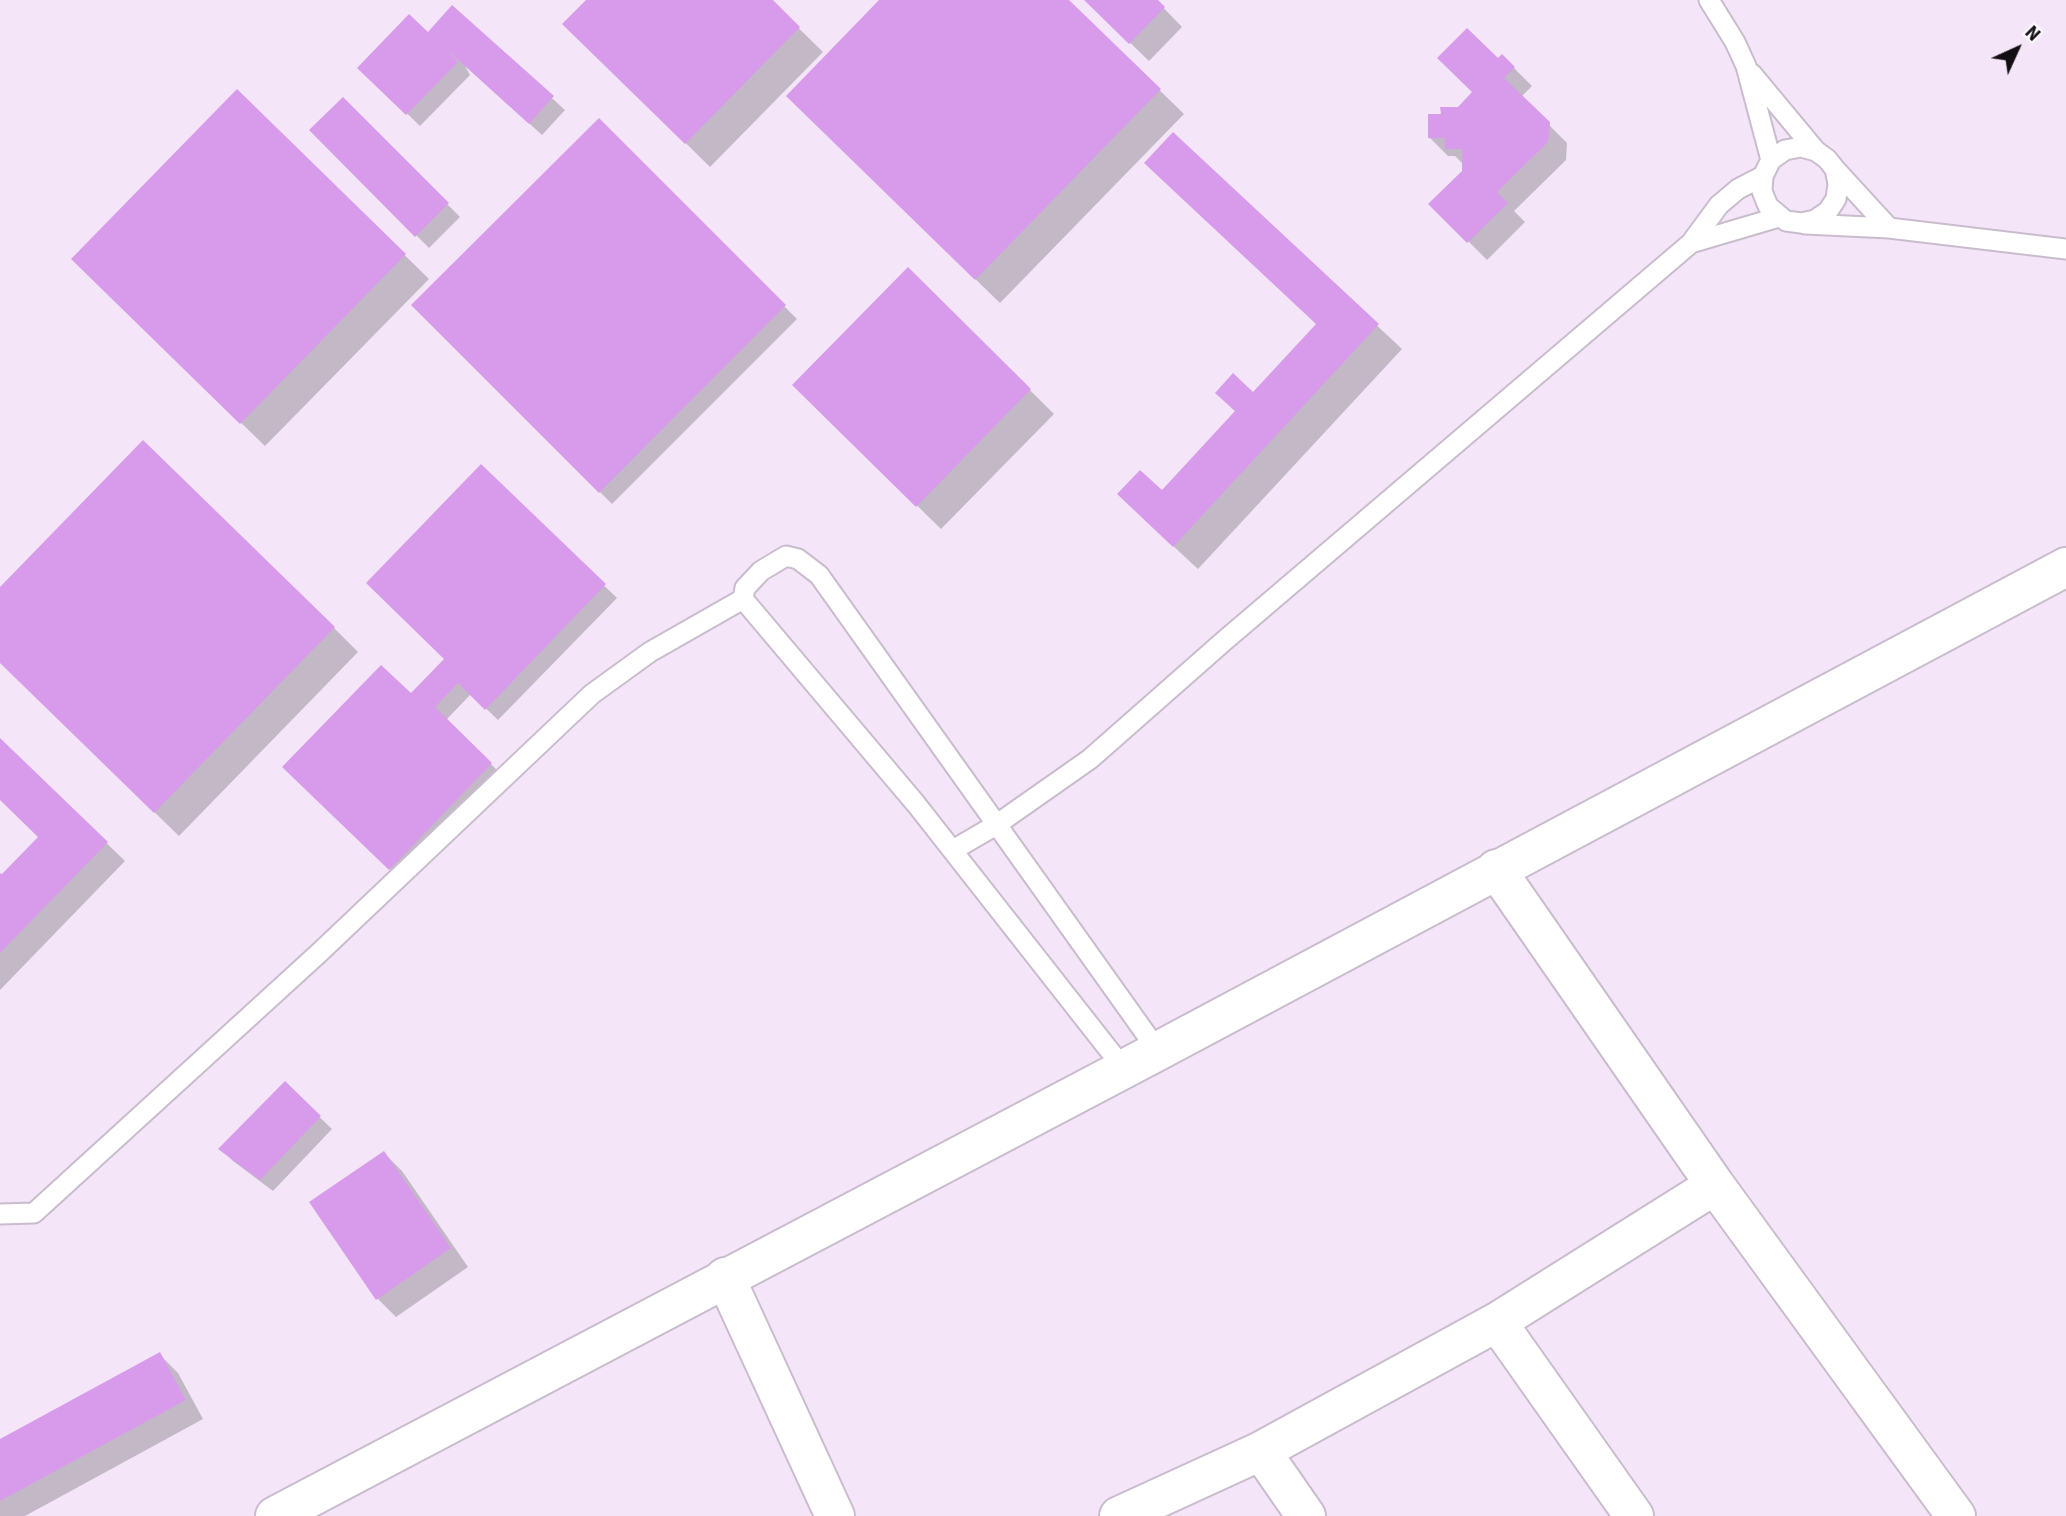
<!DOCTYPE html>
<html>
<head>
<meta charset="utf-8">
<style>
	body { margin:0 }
	#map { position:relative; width:2066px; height:1516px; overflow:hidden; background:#f4e6f8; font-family:"Source Sans 3",sans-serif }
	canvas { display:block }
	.north { position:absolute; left:1982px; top:14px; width:70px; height:70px; -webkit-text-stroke:5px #fcf7fe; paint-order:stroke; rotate:45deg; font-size:19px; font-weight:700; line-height:28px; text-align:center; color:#130e14 }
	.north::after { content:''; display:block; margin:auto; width:24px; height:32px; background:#130e14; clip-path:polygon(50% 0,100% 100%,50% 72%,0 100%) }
</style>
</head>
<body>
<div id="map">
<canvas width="2066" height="1516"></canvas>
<div class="north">N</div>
</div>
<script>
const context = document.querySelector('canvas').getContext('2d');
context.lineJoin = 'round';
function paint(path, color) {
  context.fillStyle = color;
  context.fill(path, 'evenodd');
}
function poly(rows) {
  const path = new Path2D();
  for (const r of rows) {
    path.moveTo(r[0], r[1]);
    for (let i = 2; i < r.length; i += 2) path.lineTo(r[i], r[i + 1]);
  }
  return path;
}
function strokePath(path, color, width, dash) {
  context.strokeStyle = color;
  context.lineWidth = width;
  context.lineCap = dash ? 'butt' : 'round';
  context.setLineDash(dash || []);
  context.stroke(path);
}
const shadow = poly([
	[588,0,770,0,823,52,710,167,565,24],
	[882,0,1067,0,1184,114,1000,303,812,120],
	[1086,0,1156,0,1182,27,1149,61],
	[452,7,565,110,542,135,464,64,470,75,420,126,360,68,428,35],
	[1502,56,1532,86,1521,97,1567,143,1566,160,1514,211,1525,222,1487,260,1431,204,1464,172,1463,164,1455,156,1448,156,1430,138,1443,116,1459,108],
	[237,91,429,279,265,446,97,283],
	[343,99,460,217,429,248,311,130],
	[599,121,797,319,612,504,413,305],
	[1173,135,1402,349,1198,569,1143,518,1162,492,1236,412,1217,393,1253,394,1318,325],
	[908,269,1054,414,941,529,794,385],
	[481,467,617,598,498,720,471,694,446,720,503,776,402,880,285,767,411,695,446,659],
	[0,590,334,628,358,652,179,836,0,662],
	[0,740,125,861,0,990,0,875,2,877,40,837,0,798],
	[285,1084,332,1129,273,1191,233,1161,221,1149],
	[384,1153,402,1171,468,1267,396,1317,378,1299,311,1203],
	[159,1354,178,1373,203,1419,25,1516,0,1516,0,1441]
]);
const building = poly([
	[586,0,773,0,800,27,685,144,562,24],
	[879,0,1069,0,1161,89,975,280,786,96],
	[1084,0,1158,0,1165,7,1129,44],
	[452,5,554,96,529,124,445,48,458,62,406,115,357,68,409,14,428,32],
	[1467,28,1498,58,1502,54,1515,67,1504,78,1550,122,1548,142,1497,192,1508,203,1467,243,1428,204,1462,171,1462,149,1445,149,1445,138,1428,138,1428,114,1441,114,1440,107,1458,107,1472,92,1437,58],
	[237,89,406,254,240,424,71,259],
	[343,97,449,203,415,237,309,130],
	[599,118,786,305,599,493,411,305],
	[1173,132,1379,324,1173,547,1117,494,1140,470,1162,490,1235,411,1215,393,1233,373,1253,392,1316,324,1144,163],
	[908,267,1031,389,916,507,792,385],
	[143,440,335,627,154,813,0,663,0,587],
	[481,464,606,584,485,710,458,683,435,707,492,763,389,870,282,767,381,665,411,693,444,659,366,583],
	[0,738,108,842,0,953,0,873,2,874,38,837,0,800],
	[285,1081,321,1116,260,1180,218,1149],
	[384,1151,451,1248,376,1300,309,1202],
	[160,1352,186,1400,0,1501,0,1439]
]);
const lane = poly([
	[1709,0,1735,42,1746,66,1771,160],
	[1752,74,1816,151],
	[1835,169,1889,228],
	[1805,224,1889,228,2066,249],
	[1691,243,1779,217],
	[743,599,916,804,1124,1069],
	[953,850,996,825,1090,759,1224,641,1691,243,1719,205,1738,189,1763,176,1771,160,1785,150,1801,147,1816,151,1827,159,1835,169,1838,184,1836,199,1828,211,1815,220,1801,223,1786,221,1768,206,1762,191,1763,176],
	[0,1214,34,1213,319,953,592,694,650,652,743,599,745,588,761,571,786,556,798,559,819,575,1158,1051]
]);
const street = poly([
	[1496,869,1715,1185,1956,1516],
	[725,1277,835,1516],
	[1497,1322,1634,1516],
	[1261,1451,1306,1516],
	[1119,1516,1261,1451,1497,1322,1715,1185]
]);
const secondary = poly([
	[275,1516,1158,1051,2066,567]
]);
paint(shadow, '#0003');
paint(building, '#d89aea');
strokePath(lane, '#c9bccd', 23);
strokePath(street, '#c9bccd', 42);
strokePath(secondary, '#c9bccd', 42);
strokePath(lane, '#fff', 19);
strokePath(street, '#fff', 38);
strokePath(secondary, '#fff', 38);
</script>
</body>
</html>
